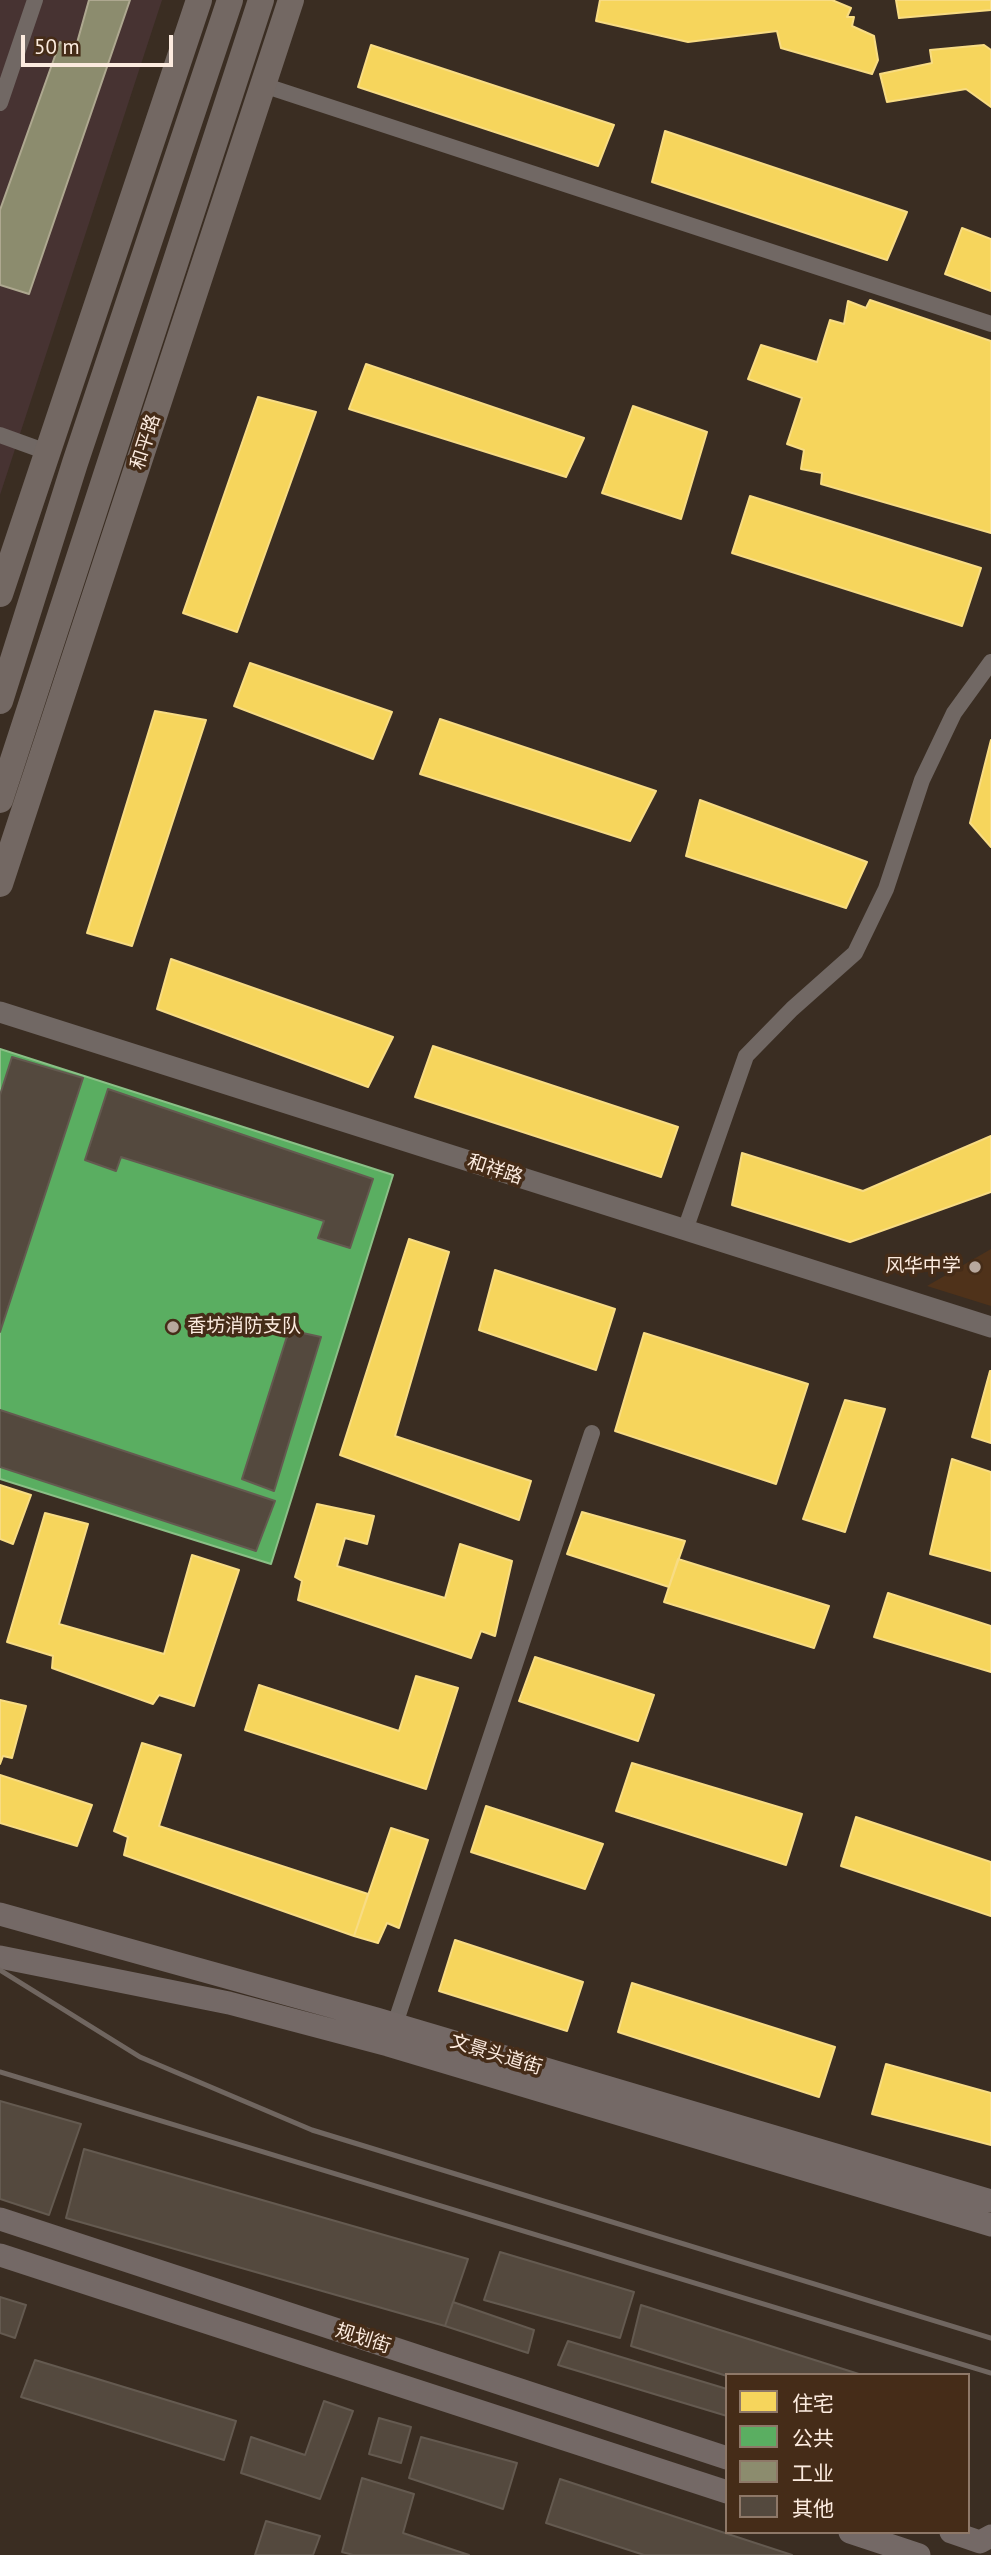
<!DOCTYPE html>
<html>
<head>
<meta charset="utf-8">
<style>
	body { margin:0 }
	#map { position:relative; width:991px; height:2555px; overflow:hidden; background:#3a2d22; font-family:"PT Sans","Noto Sans SC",sans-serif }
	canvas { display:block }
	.legend { position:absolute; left:725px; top:2373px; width:245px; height:161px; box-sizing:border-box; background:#452c18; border:2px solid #8e7868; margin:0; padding:9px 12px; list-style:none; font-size:21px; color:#fcebdf }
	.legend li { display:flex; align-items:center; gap:14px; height:35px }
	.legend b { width:35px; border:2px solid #8e7868 }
	.scale { position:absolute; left:21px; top:35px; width:152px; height:32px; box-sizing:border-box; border:4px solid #fcebdf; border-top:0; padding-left:9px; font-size:21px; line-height:24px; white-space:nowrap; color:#fcebdf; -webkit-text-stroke:5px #452c18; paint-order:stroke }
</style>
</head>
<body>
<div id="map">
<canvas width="991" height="2555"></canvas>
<ul class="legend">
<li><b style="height:19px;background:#f6d55c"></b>住宅</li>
<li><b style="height:19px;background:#5aae61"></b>公共</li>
<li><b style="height:19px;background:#8c8c6e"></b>工业</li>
<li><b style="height:19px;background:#54493e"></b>其他</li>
</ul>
<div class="scale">50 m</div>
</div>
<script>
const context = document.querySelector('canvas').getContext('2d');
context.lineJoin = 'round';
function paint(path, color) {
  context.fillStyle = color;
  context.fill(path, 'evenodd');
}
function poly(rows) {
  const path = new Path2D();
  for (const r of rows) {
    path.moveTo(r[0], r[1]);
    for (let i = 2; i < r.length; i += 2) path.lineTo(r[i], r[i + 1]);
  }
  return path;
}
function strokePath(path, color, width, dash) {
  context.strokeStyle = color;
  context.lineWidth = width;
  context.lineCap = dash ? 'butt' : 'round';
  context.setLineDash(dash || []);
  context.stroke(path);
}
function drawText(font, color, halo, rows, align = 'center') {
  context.font = font + ' "PT Sans","Noto Sans SC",sans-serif';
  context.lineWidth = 7;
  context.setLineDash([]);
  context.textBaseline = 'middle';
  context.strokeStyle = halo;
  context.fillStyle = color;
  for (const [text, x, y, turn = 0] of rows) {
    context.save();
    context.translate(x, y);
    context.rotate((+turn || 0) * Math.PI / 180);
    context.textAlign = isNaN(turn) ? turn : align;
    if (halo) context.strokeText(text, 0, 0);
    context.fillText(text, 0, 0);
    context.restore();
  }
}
const industrial = poly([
	[0,0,162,0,0,495]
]);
const built = poly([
	[991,1249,991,1306,927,1286]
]);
const homes = poly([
	[600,0,832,0,851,8,847,17,854,17,852,26,874,36,878,60,872,74,781,48,777,31,688,42,596,21,600,0],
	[896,0,991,0,991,10,899,18,896,0],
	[371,45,614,125,598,166,358,87,371,45],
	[984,45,991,50,991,107,966,89,887,102,880,74,932,63,930,50,984,45],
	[665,131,907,212,887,260,652,182,665,131],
	[962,228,991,239,991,291,945,274,962,228],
	[870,300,991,341,991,533,821,484,822,473,801,469,804,450,787,444,802,398,748,379,761,345,817,362,830,320,844,324,848,301,866,308,870,300],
	[366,364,584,438,566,477,349,409,366,364],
	[258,397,316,412,237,632,183,613,258,397],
	[633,406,707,432,681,519,602,493,633,406],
	[750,496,981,568,962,626,732,553,750,496],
	[250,663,392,712,373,759,234,706,250,663],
	[155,711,206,720,132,946,87,933,155,711],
	[440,719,656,791,630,841,420,774,440,719],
	[991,740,991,847,970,823,991,740],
	[700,800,867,862,846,908,686,856,700,800],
	[171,959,393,1037,368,1087,157,1009,171,959],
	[433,1046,678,1127,661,1177,415,1097,433,1046],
	[991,1136,991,1192,850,1242,732,1205,742,1153,863,1191,991,1136],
	[409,1239,449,1252,395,1436,531,1481,519,1520,340,1455,409,1239],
	[495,1270,615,1309,596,1370,479,1330,495,1270],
	[644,1333,808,1384,776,1484,615,1431,644,1333],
	[990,1371,991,1371,991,1443,972,1437,990,1371],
	[845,1400,885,1409,845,1532,803,1519,845,1400],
	[952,1459,991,1472,991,1571,930,1554,952,1459],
	[0,1485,31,1495,13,1544,0,1539,0,1485],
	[317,1504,374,1516,367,1544,345,1538,337,1566,445,1598,460,1544,512,1561,495,1636,481,1631,471,1658,298,1600,302,1581,295,1577,317,1504],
	[582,1512,685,1541,669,1587,567,1554,582,1512],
	[45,1513,88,1524,59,1624,164,1654,192,1555,239,1570,194,1706,159,1695,153,1704,52,1668,53,1656,7,1642,45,1513],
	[678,1559,829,1606,814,1648,664,1602,678,1559],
	[888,1593,991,1626,991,1672,874,1637,888,1593],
	[535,1657,654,1695,638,1741,519,1701,535,1657],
	[416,1676,458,1688,426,1789,245,1730,259,1685,399,1731,416,1676],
	[0,1700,26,1706,12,1758,3,1756,0,1764,0,1700],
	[142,1743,181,1755,159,1826,368,1894,354,1936,124,1855,128,1837,114,1831,142,1743],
	[632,1763,802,1814,786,1865,616,1811,632,1763],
	[0,1775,92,1805,77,1846,0,1823,0,1775],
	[486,1806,603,1844,585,1889,471,1852,486,1806],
	[856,1817,991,1862,991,1916,841,1866,856,1817],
	[391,1828,428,1840,399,1928,387,1923,378,1943,354,1936,391,1828],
	[455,1940,583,1982,567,2031,439,1991,455,1940],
	[632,1983,835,2047,819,2097,618,2032,632,1983],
	[886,2064,991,2093,991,2145,872,2114,886,2064]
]);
const public = poly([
	[0,1049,393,1175,271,1564,0,1479,0,1049]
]);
const industry = poly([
	[89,0,130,0,29,294,0,285,0,210,60,42,75,50,89,0]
]);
const building = poly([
	[12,1057,83,1078,0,1332,0,1095,12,1057],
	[108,1089,373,1179,350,1248,318,1238,324,1221,121,1157,116,1171,85,1160,108,1089],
	[289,1330,321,1337,274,1491,242,1479,289,1330],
	[0,1410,275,1501,256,1551,0,1467,0,1410],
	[0,2101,81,2124,49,2215,0,2199,0,2101],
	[84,2149,468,2259,445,2326,66,2218,84,2149],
	[500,2252,634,2292,620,2338,484,2300,500,2252],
	[0,2297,26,2305,15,2338,0,2333,0,2297],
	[453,2302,534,2330,528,2353,445,2326,453,2302],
	[641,2305,862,2375,727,2376,631,2346,641,2305],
	[568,2341,727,2389,727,2416,558,2365,568,2341],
	[35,2360,236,2421,224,2460,21,2397,35,2360],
	[324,2401,353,2411,320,2499,241,2473,251,2437,305,2455,324,2401],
	[379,2418,411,2427,401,2463,369,2454,379,2418],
	[421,2437,517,2463,503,2509,409,2478,421,2437],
	[362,2478,414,2494,403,2533,469,2555,353,2555,342,2552,362,2478],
	[560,2479,792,2555,644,2555,546,2523,560,2479],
	[266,2521,320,2536,313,2555,255,2555,266,2521]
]);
const minor = poly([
	[263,85,991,324],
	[0,103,35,0],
	[0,435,47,452],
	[685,1230,746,1056,792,1009,855,953,886,889,922,780,954,713,991,662],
	[392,2033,592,1433]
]);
const tertiary = poly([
	[0,1012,991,1327]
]);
const secondary = poly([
	[0,1914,377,2019,991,2201],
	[0,1957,229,2003,388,2045,991,2225],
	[0,2219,727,2458],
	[0,2255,727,2492],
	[850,2532,919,2555],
	[951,2532,980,2542,991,2536]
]);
const primary = poly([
	[0,594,199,0],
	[0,701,75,463,230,0],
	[0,800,261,0],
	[0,884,291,0]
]);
const rail = poly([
	[0,1970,140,2057,312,2130,991,2338],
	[0,2072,991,2373]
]);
const markers = [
	[975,1267,7,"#b8a89d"],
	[173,1327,7,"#b8a89d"]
];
const streetNames = [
	["和平路",146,442,-72],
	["和祥路",495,1170,18],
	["文景头道街",496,2055,17],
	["规划街",363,2339,18]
];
const poiNames = [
	["风华中学",961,1267],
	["香坊消防支队",187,1327,"left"]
];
paint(industrial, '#473332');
paint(built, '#4f321a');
paint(homes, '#f6d55c');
strokePath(homes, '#f8dc83', 2);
paint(public, '#5aae61');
strokePath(public, '#8bc087', 2);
paint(industry, '#8c8c6e');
strokePath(industry, '#aea890', 2);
paint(building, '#54493e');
strokePath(building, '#645a50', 2);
strokePath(minor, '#716864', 16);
strokePath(tertiary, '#716864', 21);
strokePath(secondary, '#746966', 23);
strokePath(primary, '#736863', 26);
strokePath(rail, '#706660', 5);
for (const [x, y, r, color] of markers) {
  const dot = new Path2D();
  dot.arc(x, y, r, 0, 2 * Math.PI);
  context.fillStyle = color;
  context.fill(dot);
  strokePath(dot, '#452c18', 2.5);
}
drawText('19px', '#fcebdf', '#452c18', streetNames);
drawText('19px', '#fcebdf', '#452c18', poiNames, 'right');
</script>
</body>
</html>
